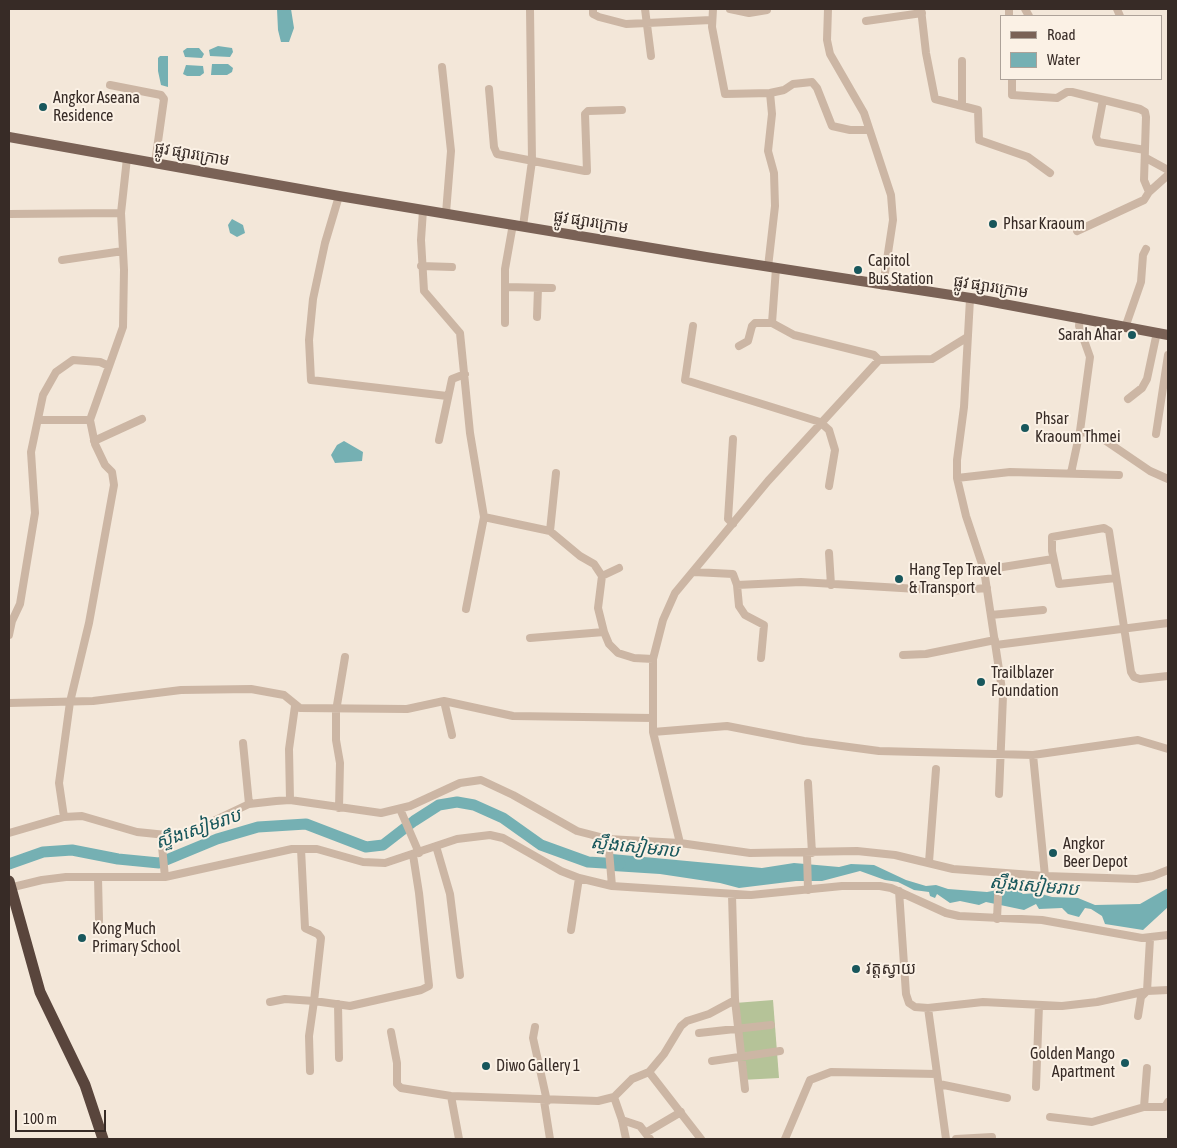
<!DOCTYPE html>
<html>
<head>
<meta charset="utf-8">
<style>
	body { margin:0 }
	#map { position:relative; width:1177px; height:1148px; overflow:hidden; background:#f3e7d9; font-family:"Asap Condensed",sans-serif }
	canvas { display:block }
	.frame { position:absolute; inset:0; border:10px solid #372b26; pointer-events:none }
	.legend { position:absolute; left:1000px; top:15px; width:162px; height:65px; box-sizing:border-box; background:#fbf1e5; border:1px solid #ada299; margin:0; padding:6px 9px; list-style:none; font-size:15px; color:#372b26 }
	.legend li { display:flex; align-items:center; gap:10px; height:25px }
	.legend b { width:25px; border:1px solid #ada299 }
	.scale { position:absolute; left:15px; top:1110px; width:91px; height:22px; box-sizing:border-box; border:2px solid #372b26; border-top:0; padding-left:6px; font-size:15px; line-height:18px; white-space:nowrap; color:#372b26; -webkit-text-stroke:4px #fbf1e5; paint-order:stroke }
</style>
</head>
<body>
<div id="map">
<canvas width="1177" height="1148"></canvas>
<div class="frame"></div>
<ul class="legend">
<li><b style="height:6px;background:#7a6256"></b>Road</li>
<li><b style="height:14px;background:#75b0b3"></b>Water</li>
</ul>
<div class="scale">100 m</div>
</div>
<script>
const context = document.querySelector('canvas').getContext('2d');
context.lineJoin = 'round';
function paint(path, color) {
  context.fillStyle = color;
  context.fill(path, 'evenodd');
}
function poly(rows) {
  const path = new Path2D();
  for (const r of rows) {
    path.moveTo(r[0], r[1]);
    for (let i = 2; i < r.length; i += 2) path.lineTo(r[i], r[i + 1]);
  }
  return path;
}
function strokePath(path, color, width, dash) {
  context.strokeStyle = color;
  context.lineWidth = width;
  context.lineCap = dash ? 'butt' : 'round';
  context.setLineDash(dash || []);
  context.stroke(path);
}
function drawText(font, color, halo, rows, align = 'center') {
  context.font = font + ' "Asap Condensed","Noto Sans Khmer",sans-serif';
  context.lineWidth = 4;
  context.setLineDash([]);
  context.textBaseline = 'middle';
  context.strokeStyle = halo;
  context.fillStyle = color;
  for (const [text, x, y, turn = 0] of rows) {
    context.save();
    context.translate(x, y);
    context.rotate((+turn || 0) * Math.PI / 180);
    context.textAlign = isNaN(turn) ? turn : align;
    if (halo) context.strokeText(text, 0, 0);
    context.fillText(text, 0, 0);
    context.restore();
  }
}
const green = poly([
	[773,1000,779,1078,741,1080,735,1003]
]);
const water = poly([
	[277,9,291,9,294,28,289,42,281,42,278,30],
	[218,46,232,48,233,52,230,57,210,56,209,50],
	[187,48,199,48,204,54,202,58,185,57,183,51],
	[160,56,168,56,168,87,161,85,158,71,158,58],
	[212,64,228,64,233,68,232,72,227,75,211,75],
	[186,65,203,66,204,73,200,76,187,76,183,74],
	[232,219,243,225,245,233,237,237,230,233,228,225],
	[344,441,363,452,362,461,335,463,331,455,337,445],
	[612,854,762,868,794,863,839,867,851,864,874,865,906,880,926,886,936,885,948,889,987,892,1014,887,1023,894,1038,893,1052,897,1078,898,1095,905,1140,904,1168,888,1168,907,1143,930,1105,924,1102,916,1091,909,1085,908,1079,917,1068,914,1062,908,1039,909,1036,904,1024,910,986,902,979,905,960,901,950,903,937,894,935,898,930,896,929,892,914,890,898,882,885,880,860,871,822,881,796,881,739,888,720,883,660,874,613,871]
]);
const river = poly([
	[9,864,43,852,72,850,118,859,159,863,217,839,258,827,306,824,366,847,383,845,414,821,439,805,457,802,474,805,503,818,541,845,588,862,620,864]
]);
const minor = poly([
	[593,9,593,14,599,17,626,24,711,20],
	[645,9,651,56],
	[713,9,712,27,725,94,770,93,784,90,793,84,812,82,817,88,832,126,850,130,869,130],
	[730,9,749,13,767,10],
	[828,9,827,40,830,54,864,113,891,195,893,220,883,286],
	[921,9,926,53,935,99,978,110,979,140,1028,157,1050,173],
	[1009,9,1009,16],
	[1025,9,1029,16],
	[1117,9,1120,16],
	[866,21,922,13],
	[962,61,962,106],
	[442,67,451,151,446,213],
	[1012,79,1012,95,1057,98,1067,92,1072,92,1140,109,1145,112,1146,117,1144,180,1149,192,1168,175],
	[110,85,161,95,164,99,155,163],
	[489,89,494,147,497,154,585,171,587,171,585,114,588,111,622,110],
	[1103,100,1096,137,1098,142,1145,150],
	[1146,158,1168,170],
	[339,196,325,243,313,299,309,340,311,380,447,396],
	[423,210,421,240,424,291,460,333,470,433,484,517,550,531,580,556,594,564,602,576],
	[9,214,121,213],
	[523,226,532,161,530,9],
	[1077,231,1144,200,1149,192],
	[62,260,123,251],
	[421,266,452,267],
	[768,267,775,206,774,173,768,151,772,114,770,93],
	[776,268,772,323,794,335,874,355,879,360],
	[505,287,552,288],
	[970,299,964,407,957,460,957,478,966,516,984,570,1003,696,999,794],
	[537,317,538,288],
	[505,323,505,269,513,224],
	[1126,325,1141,282,1143,255,1146,249],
	[693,326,685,380,820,422,829,430,835,450,829,486],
	[739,346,748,341,752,326,755,323,772,323],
	[1128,399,1142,388,1147,379,1157,332],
	[38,420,90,420],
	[1080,431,1103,439,1150,471,1168,479],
	[1156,434,1168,355],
	[439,440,452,379,465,374],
	[94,441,142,419],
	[1071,473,1080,431,1090,357,1079,326,1080,317],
	[957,478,1010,472,1119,475],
	[733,524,728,519,733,439],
	[550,531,556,473],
	[829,553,831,585],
	[984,570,1053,559],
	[694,572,733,574,737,585,739,606,745,615,764,625,761,658],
	[1116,578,1059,584,1052,551,1052,537,1104,528,1109,531,1131,672,1134,677,1140,679,1168,676],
	[737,585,801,582,951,591,987,588],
	[466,609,484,517],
	[991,615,1043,610],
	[604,632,598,608,602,576,619,568],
	[9,635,12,621,20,604,35,513,31,452,43,395,56,372,73,360,100,362,109,366],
	[530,638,604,632,609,644,618,653,634,658,653,659],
	[996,645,1168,623],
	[903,655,926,654,995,640],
	[444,701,452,735],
	[9,703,93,701,181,690,251,689,284,695,300,708,407,709,444,701,513,716,653,718],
	[653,732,727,726,804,741,879,751,1033,755,1138,740,1168,749],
	[243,743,249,804],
	[1033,755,1045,876],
	[808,783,812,853],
	[290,800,289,749,295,706],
	[339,808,340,763,336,740,336,711,345,657],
	[400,809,419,853],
	[64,817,59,783,70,702,89,623,114,485,112,472,105,465,95,444,90,420,123,327,124,270,121,213,127,158],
	[9,833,64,817,82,816,137,832,176,836,188,833,249,804,276,801,290,800,381,813,410,806,460,783,481,780,513,795,577,831,608,839,680,843,750,853,857,851,895,855,953,869,1045,876,1137,879,1153,876,1168,870],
	[161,836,165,877],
	[608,839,612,886],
	[680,843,653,732,653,659,663,620,675,593,768,481,879,360,932,359,966,338],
	[436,846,450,894,460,975],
	[301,849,305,928,318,934,321,938,314,1001,350,1006,421,990,429,986,419,893,413,855],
	[807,854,808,890],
	[929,862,936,769],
	[98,877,99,921],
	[9,888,42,880,66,877,165,877,292,849,317,849,363,862,385,863,457,839,490,835,503,838,561,871,579,878,612,886,751,895,842,886,880,886,891,888,946,913,959,916,1042,920,1142,938,1168,935],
	[899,891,906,994,909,1003,915,1007,928,1008,983,1002,1062,1006,1097,1002,1147,991,1168,990],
	[732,895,735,1000,745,1089],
	[997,919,999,873],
	[571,930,579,878],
	[270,1002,285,999,314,1001,309,1036,310,1071],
	[338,1004,339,1058],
	[928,1008,946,1139],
	[1138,1016,1141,997,1147,991,1150,939],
	[535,1027,533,1038,547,1101],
	[391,1032,397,1063,397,1084,401,1088,451,1096,598,1101,614,1097,632,1079,649,1072,664,1054,681,1026,687,1021,709,1014,735,1000],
	[699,1033,771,1025],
	[712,1061,780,1051],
	[649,1072,701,1139],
	[939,1084,1007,1098],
	[1036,1087,1039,1005],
	[451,1096,459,1139],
	[614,1097,622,1120,626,1139],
	[544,1101,550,1139],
	[1144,1107,1147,1068],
	[1050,1117,1092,1122,1144,1107,1165,1107,1168,1102],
	[622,1120,640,1126,650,1139],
	[647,1132,681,1112],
	[785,1139,810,1080,831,1072,937,1074],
	[956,1139,992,1137]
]);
const major = poly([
	[9,137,339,196,706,257,977,299,1168,335]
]);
const highway = poly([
	[9,881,40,992,85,1085,103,1139]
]);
const markers = [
	[43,107,5,"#18575c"],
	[993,224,5,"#18575c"],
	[858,270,5,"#18575c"],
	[1132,335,5,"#18575c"],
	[1025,428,5,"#18575c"],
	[899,579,5,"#18575c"],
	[981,682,5,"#18575c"],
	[1053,853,5,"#18575c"],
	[82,938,5,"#18575c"],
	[856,969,5,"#18575c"],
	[1125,1063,5,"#18575c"],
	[486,1066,5,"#18575c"]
];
const poiNames = [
	["Angkor Aseana",53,98],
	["Residence",53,116],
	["Phsar Kraoum",1003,224],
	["Capitol",868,261],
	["Bus Station",868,279],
	["Sarah Ahar",1122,335,"right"],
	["Phsar",1035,419],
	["Kraoum Thmei",1035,437],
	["Hang Tep Travel",909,570],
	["& Transport",909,588],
	["Trailblazer",991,673],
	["Foundation",991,691],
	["Angkor",1063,844],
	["Beer Depot",1063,862],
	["Kong Much",92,929],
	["Primary School",92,947],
	["វត្តស្វាយ",866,969],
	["Golden Mango",1115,1054,"right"],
	["Apartment",1115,1072,"right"],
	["Diwo Gallery 1",496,1066]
];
const streetNames = [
	["ផ្លូវ ផ្សារក្រោម",192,154,10],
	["ផ្លូវ ផ្សារក្រោម",591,222,9],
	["ផ្លូវ ផ្សារក្រោម",991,287,9]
];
const waterNames = [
	["ស្ទឹងសៀមរាប",198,829,-19],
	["ស្ទឹងសៀមរាប",635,847,6],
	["ស្ទឹងសៀមរាប",1034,886,5]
];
paint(green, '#b5c398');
paint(water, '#75b0b3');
strokePath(river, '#75b0b3', 11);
strokePath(minor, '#ccb6a4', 8);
strokePath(major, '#7a6256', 10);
strokePath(highway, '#59453c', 11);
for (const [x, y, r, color] of markers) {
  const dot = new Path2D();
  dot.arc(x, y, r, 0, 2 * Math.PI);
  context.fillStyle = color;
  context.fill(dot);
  strokePath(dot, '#fbf1e5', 2);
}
drawText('16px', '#372b26', '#fbf1e5', poiNames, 'left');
drawText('16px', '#372b26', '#fbf1e5', streetNames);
drawText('italic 18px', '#18575c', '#fbf1e5', waterNames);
</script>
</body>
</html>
